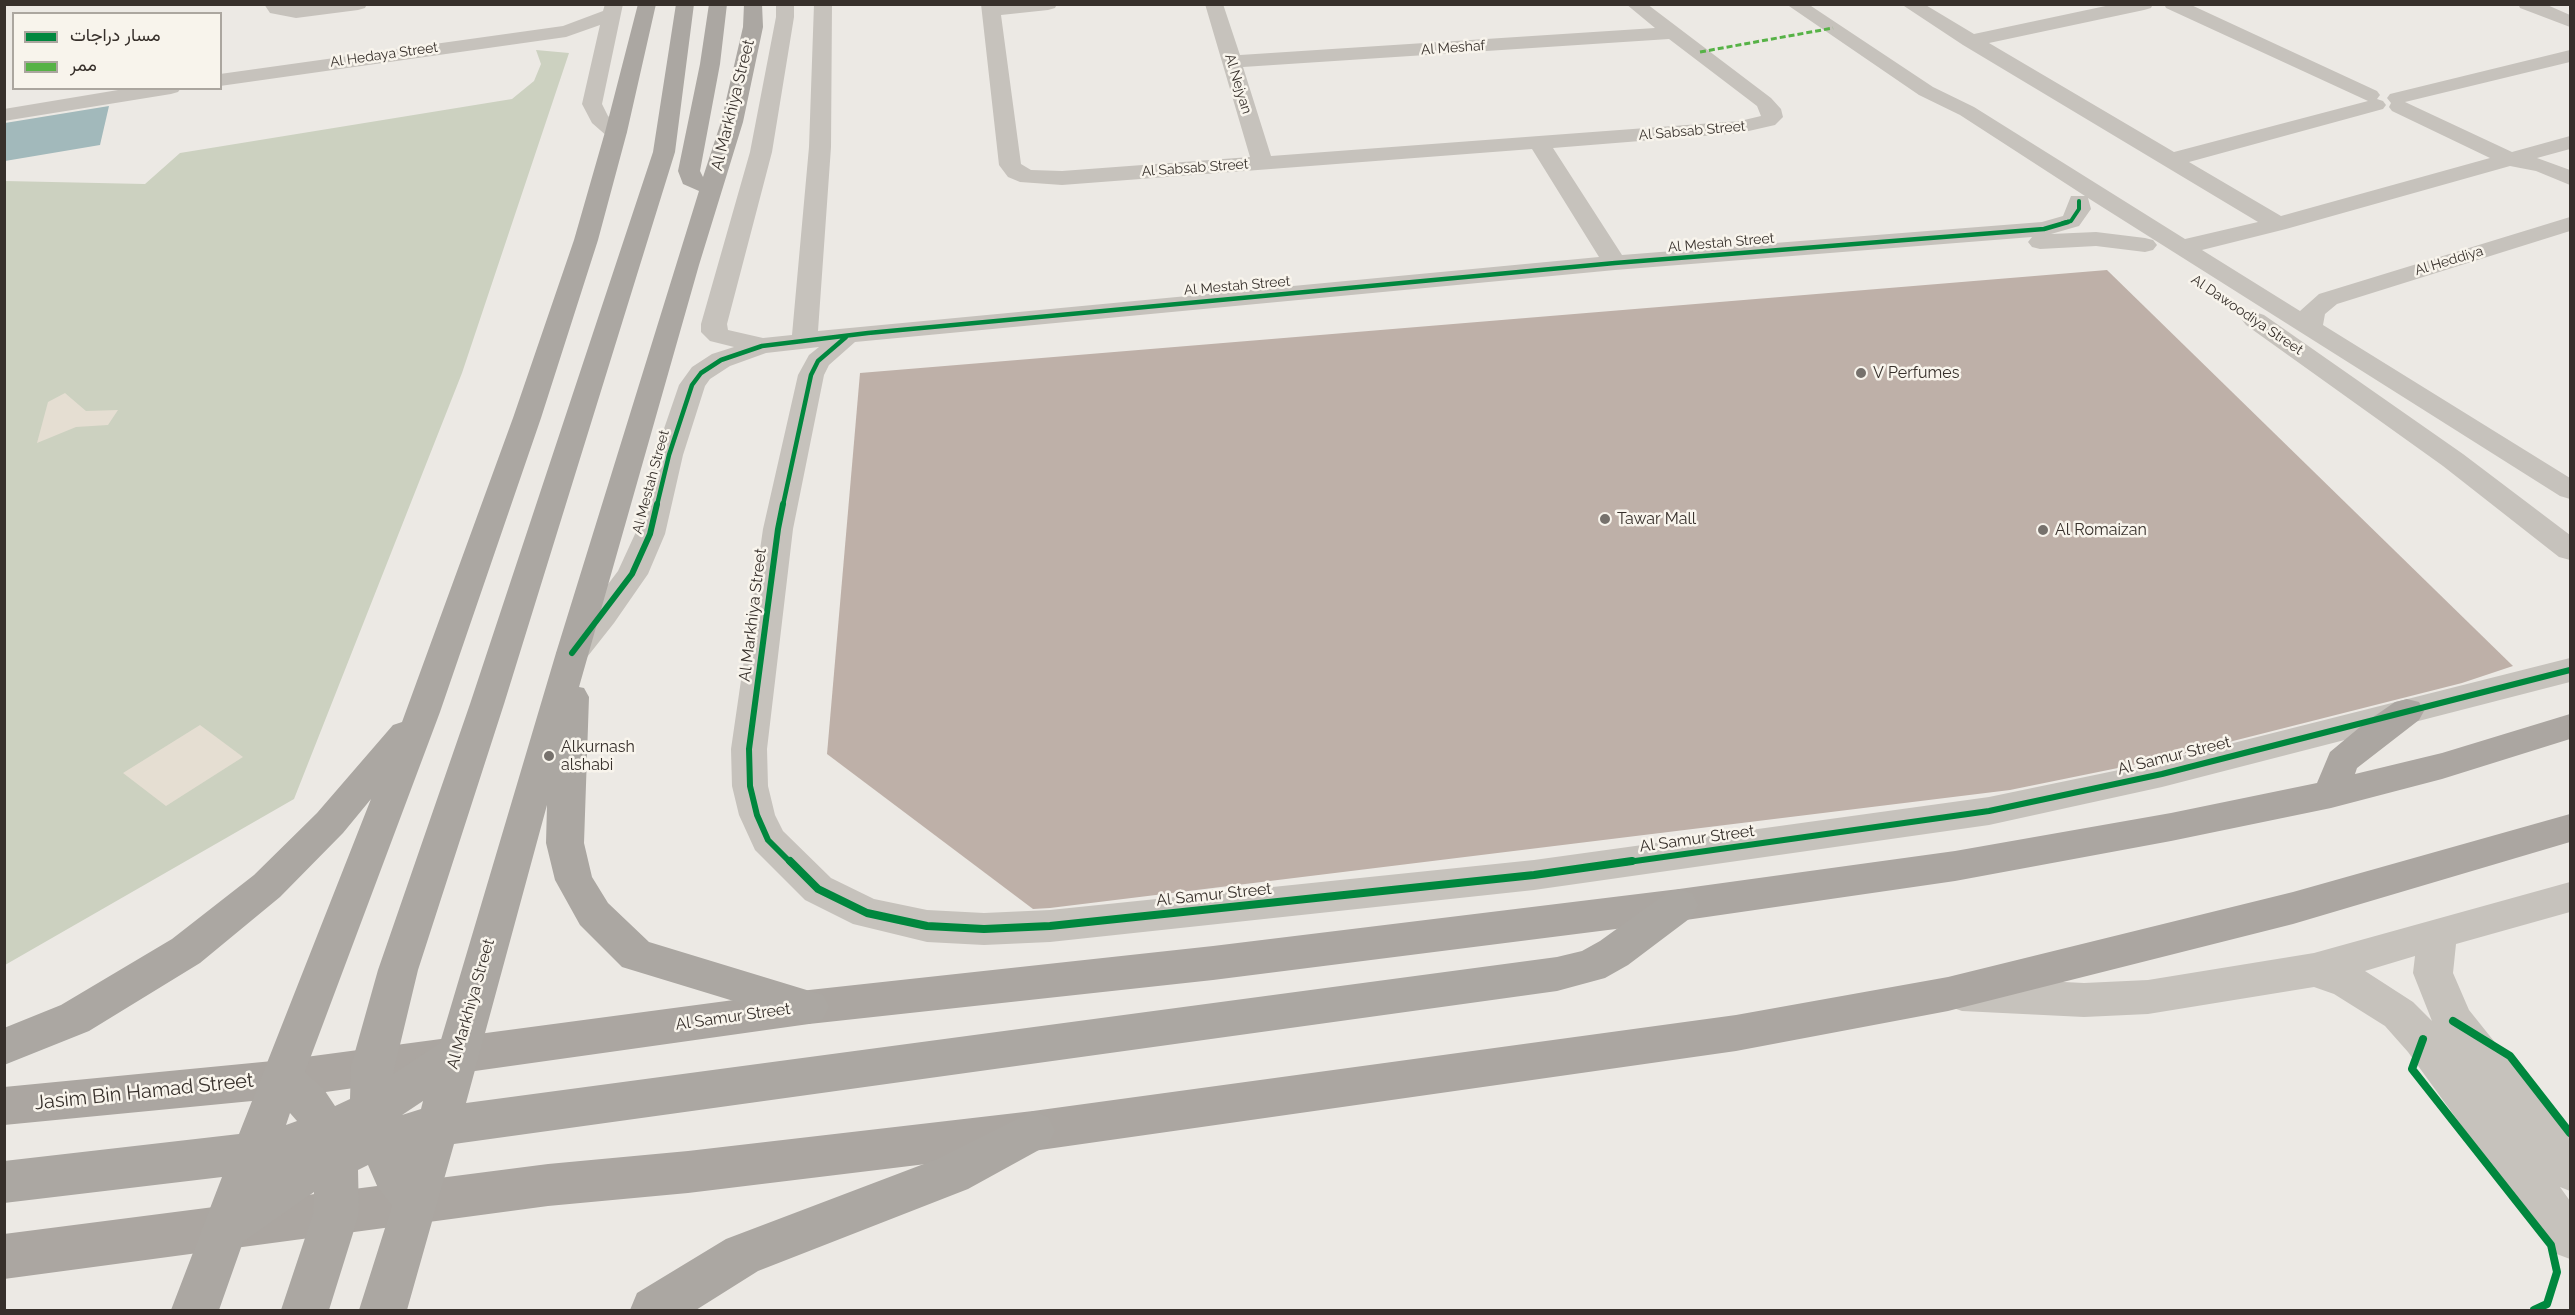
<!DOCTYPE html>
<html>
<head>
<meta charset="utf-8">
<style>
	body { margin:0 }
	#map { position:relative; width:2575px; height:1315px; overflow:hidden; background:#ece9e4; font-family:Raleway,Vazirmatn,sans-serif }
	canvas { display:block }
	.frame { position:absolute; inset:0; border:6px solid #37302b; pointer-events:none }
	.legend { position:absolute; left:12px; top:12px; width:210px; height:78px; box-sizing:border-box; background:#f8f4ec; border:2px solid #aba69f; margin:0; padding:8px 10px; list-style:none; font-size:18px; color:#37302b }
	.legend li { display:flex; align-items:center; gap:12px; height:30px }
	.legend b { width:30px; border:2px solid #aba69f }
</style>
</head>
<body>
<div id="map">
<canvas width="2575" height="1315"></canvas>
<div class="frame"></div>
<ul class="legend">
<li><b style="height:8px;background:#00873e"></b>مسار دراجات</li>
<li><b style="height:8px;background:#56b246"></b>ممر</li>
</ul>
</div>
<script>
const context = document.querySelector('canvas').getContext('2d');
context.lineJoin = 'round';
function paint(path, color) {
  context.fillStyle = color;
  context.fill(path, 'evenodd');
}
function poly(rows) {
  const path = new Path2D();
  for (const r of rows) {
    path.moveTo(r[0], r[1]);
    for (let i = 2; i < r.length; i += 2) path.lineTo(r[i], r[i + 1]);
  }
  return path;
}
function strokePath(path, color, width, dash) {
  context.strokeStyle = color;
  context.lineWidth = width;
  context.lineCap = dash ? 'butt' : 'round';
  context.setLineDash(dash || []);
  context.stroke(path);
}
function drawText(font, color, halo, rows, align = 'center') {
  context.font = font + ' Raleway,sans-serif';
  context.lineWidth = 5;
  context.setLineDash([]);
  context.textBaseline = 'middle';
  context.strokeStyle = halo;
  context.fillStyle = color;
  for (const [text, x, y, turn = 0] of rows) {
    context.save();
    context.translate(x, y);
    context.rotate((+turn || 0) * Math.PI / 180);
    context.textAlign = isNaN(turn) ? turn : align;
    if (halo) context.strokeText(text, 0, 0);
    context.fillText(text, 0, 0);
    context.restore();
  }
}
const green = poly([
	[536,50,569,53,462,373,294,799,5,965,5,181,145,184,180,153,512,99,534,81,541,64]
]);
const plaza = poly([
	[65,393,86,411,118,410,108,425,76,427,37,443,48,402],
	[200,725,243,757,166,806,123,773]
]);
const water = poly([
	[109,106,100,145,5,161,5,123]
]);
const building = poly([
	[2107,270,2513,666,2462,683,2162,759,2010,790,1050,908,1033,909,827,754,860,373]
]);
const minor = poly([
	[264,4,296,6,367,4,365,8,358,10,296,18,270,13,264,4],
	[605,4,623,4,602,104,608,116,627,132,624,137,616,138,608,137,592,123,582,104,600,25,566,37,220,86,220,74,563,26,603,11,605,4],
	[776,4,794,4,794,17,772,152,727,324,728,330,763,338,792,335,809,147,814,4,832,4,831,147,818,331,1599,257,1532,149,1062,185,1020,182,1008,177,999,165,981,4,1057,4,1055,8,1048,10,1001,15,1021,164,1031,170,1062,171,1250,157,1205,4,1223,4,1240,55,1655,28,1626,4,1647,4,1771,98,1781,109,1783,117,1775,125,1740,133,1553,148,1622,255,2042,222,2063,216,2071,196,2085,196,1960,115,1919,95,1786,4,1808,4,1933,87,1974,107,2185,239,2258,222,1963,45,1901,4,1924,4,1974,34,2115,4,2153,4,2151,8,2144,10,1989,43,2174,152,2368,101,2166,8,2164,4,2189,4,2377,91,2380,95,2377,99,2383,101,2386,105,2383,109,2189,162,2281,216,2490,158,2392,111,2389,107,2391,103,2387,98,2390,94,2570,50,2570,62,2405,102,2512,152,2570,136,2570,149,2537,158,2570,170,2570,185,2536,171,2510,166,2286,229,2202,250,2300,311,2319,294,2570,217,2570,231,2337,304,2325,314,2323,325,2570,478,2570,499,2560,496,2088,198,2091,209,2079,226,2051,234,2096,232,2145,238,2153,240,2157,245,2153,250,2145,252,2096,246,2040,249,2032,247,2028,242,2032,237,1615,270,855,342,829,365,824,375,793,529,767,749,768,786,775,815,783,831,831,878,874,899,927,910,984,913,1050,910,1534,860,1989,797,2162,761,2570,658,2570,682,2162,787,1989,825,1534,890,1050,942,984,945,927,942,853,924,805,900,755,850,739,815,732,786,731,749,763,529,798,375,809,355,819,347,766,353,730,366,710,379,705,386,683,455,665,534,648,574,614,623,584,661,572,664,560,661,556,653,618,571,635,534,655,455,679,385,692,367,712,354,734,347,710,341,701,332,701,324,750,152,776,17,776,4],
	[1669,39,1757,106,1761,116,1740,121,1271,156,1243,67,1669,39],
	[2518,4,2545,4,2570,15,2570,27,2520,8,2518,4],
	[130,88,181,88,178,92,171,94,4,121,4,109,130,88],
	[2255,312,2264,315,2463,454,2570,535,2570,560,2559,557,2443,466,2246,325,2242,320,2246,315,2255,312],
	[2570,882,2570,912,2456,944,2453,973,2469,1010,2570,1136,2570,1191,2560,1187,2570,1201,2570,1259,2554,1253,2408,1052,2385,1026,2334,994,2314,987,2148,1014,2084,1017,1962,1011,1948,1006,1942,994,1948,982,1962,977,2084,983,2148,980,2314,953,2570,882],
	[2415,956,2413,973,2432,1021,2413,1002,2365,971,2415,956]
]);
const primary = poly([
	[2407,699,2419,702,2424,711,2419,720,2357,768,2355,774,2442,753,2570,714,2570,739,2442,779,2331,808,2171,841,1955,881,1679,921,1213,980,809,1024,283,1098,4,1125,4,1087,283,1060,809,990,1213,946,1679,889,1955,851,2171,813,2317,783,2330,752,2366,722,2395,702,2407,699],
	[2570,814,2570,842,2293,924,1948,1011,1736,1051,1033,1151,688,1193,548,1206,4,1279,4,1234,548,1164,688,1151,1033,1111,1736,1015,1948,977,2293,892,2570,814]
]);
const trunk = poly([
	[638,4,656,4,627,132,598,240,541,418,440,712,305,1072,323,1088,335,1106,350,1099,351,1066,378,970,470,704,653,152,676,4,694,4,675,152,504,704,418,970,393,1074,440,1043,556,653,699,191,683,184,678,171,700,64,709,4,727,4,720,64,700,171,703,177,721,122,743,27,744,4,762,4,763,27,743,122,699,265,579,687,584,688,589,697,584,843,592,877,608,903,649,942,823,995,829,1007,823,1019,809,1024,622,967,580,925,555,880,546,843,547,805,466,1103,1557,957,1582,951,1600,941,1665,894,1679,889,1693,894,1698,905,1693,916,1628,965,1605,978,1557,991,454,1144,407,1310,359,1310,392,1206,378,1188,368,1165,358,1170,359,1214,329,1310,281,1310,313,1214,314,1192,243,1242,219,1310,171,1310,222,1177,4,1203,4,1161,239,1134,371,799,343,833,280,897,200,963,89,1031,4,1065,4,1028,61,1005,172,939,254,875,317,813,393,725,402,722,513,418,574,240,605,132,638,4],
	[423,1101,421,1109,402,1115,423,1101],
	[290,1113,297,1121,286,1125,290,1113],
	[1033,1111,1048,1117,1055,1131,1048,1145,968,1189,758,1271,696,1310,630,1310,637,1293,726,1239,937,1159,1033,1111]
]);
const quiet = poly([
	[1700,52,1833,28]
]);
const cyclewayFar3 = poly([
	[2063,223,2071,221,2079,209,2079,201]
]);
const cyclewayFar2 = poly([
	[657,505,669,455,692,385,701,373,721,360,762,346,868,333,1615,263,2044,229,2068,222],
	[783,505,811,375,818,361,846,337]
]);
const cyclewayFar1 = poly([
	[783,504,778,529,749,749,750,786,757,815,768,840,791,863],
	[572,653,632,574,650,534,657,504],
	[1621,863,1989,811,2162,774,2570,670]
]);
const cycleway = poly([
	[790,861,818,889,867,913,927,926,984,929,1050,926,1534,875,1632,861],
	[2453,1021,2510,1056,2570,1133],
	[2423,1039,2412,1069,2551,1245,2557,1272,2547,1304,2534,1310]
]);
const markers = [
	[1861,373,6,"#76716c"],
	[1605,519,6,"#76716c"],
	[2043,530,6,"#76716c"],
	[549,756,6,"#76716c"]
];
const farStreetnames = [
	["Al Meshaf",1453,48,-4],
	["Al Hedaya Street",384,55,-8],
	["Al Nejyan",1238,84,73],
	["Al Sabsab Street",1692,131,-5],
	["Al Sabsab Street",1195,168,-4],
	["Al Mestah Street",1721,243,-5],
	["Al Heddiya",2449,261,-17],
	["Al Mestah Street",1237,286,-5],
	["Al Dawoodiya Street",2247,315,34],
	["Al Mestah Street",651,482,-75]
];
const streetNames = [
	["Al Markhiya Street",733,105,-76],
	["Al Markhiya Street",753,615,-83],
	["Al Samur Street",2174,756,-14],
	["Al Samur Street",1697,839,-8],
	["Al Samur Street",1214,895,-6],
	["Al Markhiya Street",471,1004,-74],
	["Al Samur Street",733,1017,-8]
];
const poiNames = [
	["V Perfumes",1873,373],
	["Tawar Mall",1617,519],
	["Al Romaizan",2055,530],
	["Alkurnash",561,747],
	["alshabi",561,765]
];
const nearStreetnames = [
	["Jasim Bin Hamad Street",144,1092,-6]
];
paint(green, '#ccd1c0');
paint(plaza, '#e5ded2');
paint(water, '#a2b9bb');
paint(building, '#beb0a8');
paint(minor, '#c6c2bc');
paint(primary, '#aba6a1');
paint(trunk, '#aba7a2');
strokePath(quiet, '#56b246', 3, [6, 3]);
strokePath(cyclewayFar3, '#00873e', 4);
strokePath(cyclewayFar2, '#00873e', 4.5);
strokePath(cyclewayFar1, '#00873e', 6);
strokePath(cycleway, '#00873e', 8);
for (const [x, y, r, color] of markers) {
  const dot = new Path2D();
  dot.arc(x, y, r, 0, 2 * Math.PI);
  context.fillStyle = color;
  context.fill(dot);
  strokePath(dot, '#f8f4ec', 2);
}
drawText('14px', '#37302b', '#f8f4ec', farStreetnames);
drawText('16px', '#37302b', '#f8f4ec', streetNames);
drawText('16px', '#37302b', '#f8f4ec', poiNames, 'left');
drawText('20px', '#37302b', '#f8f4ec', nearStreetnames);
</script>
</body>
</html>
